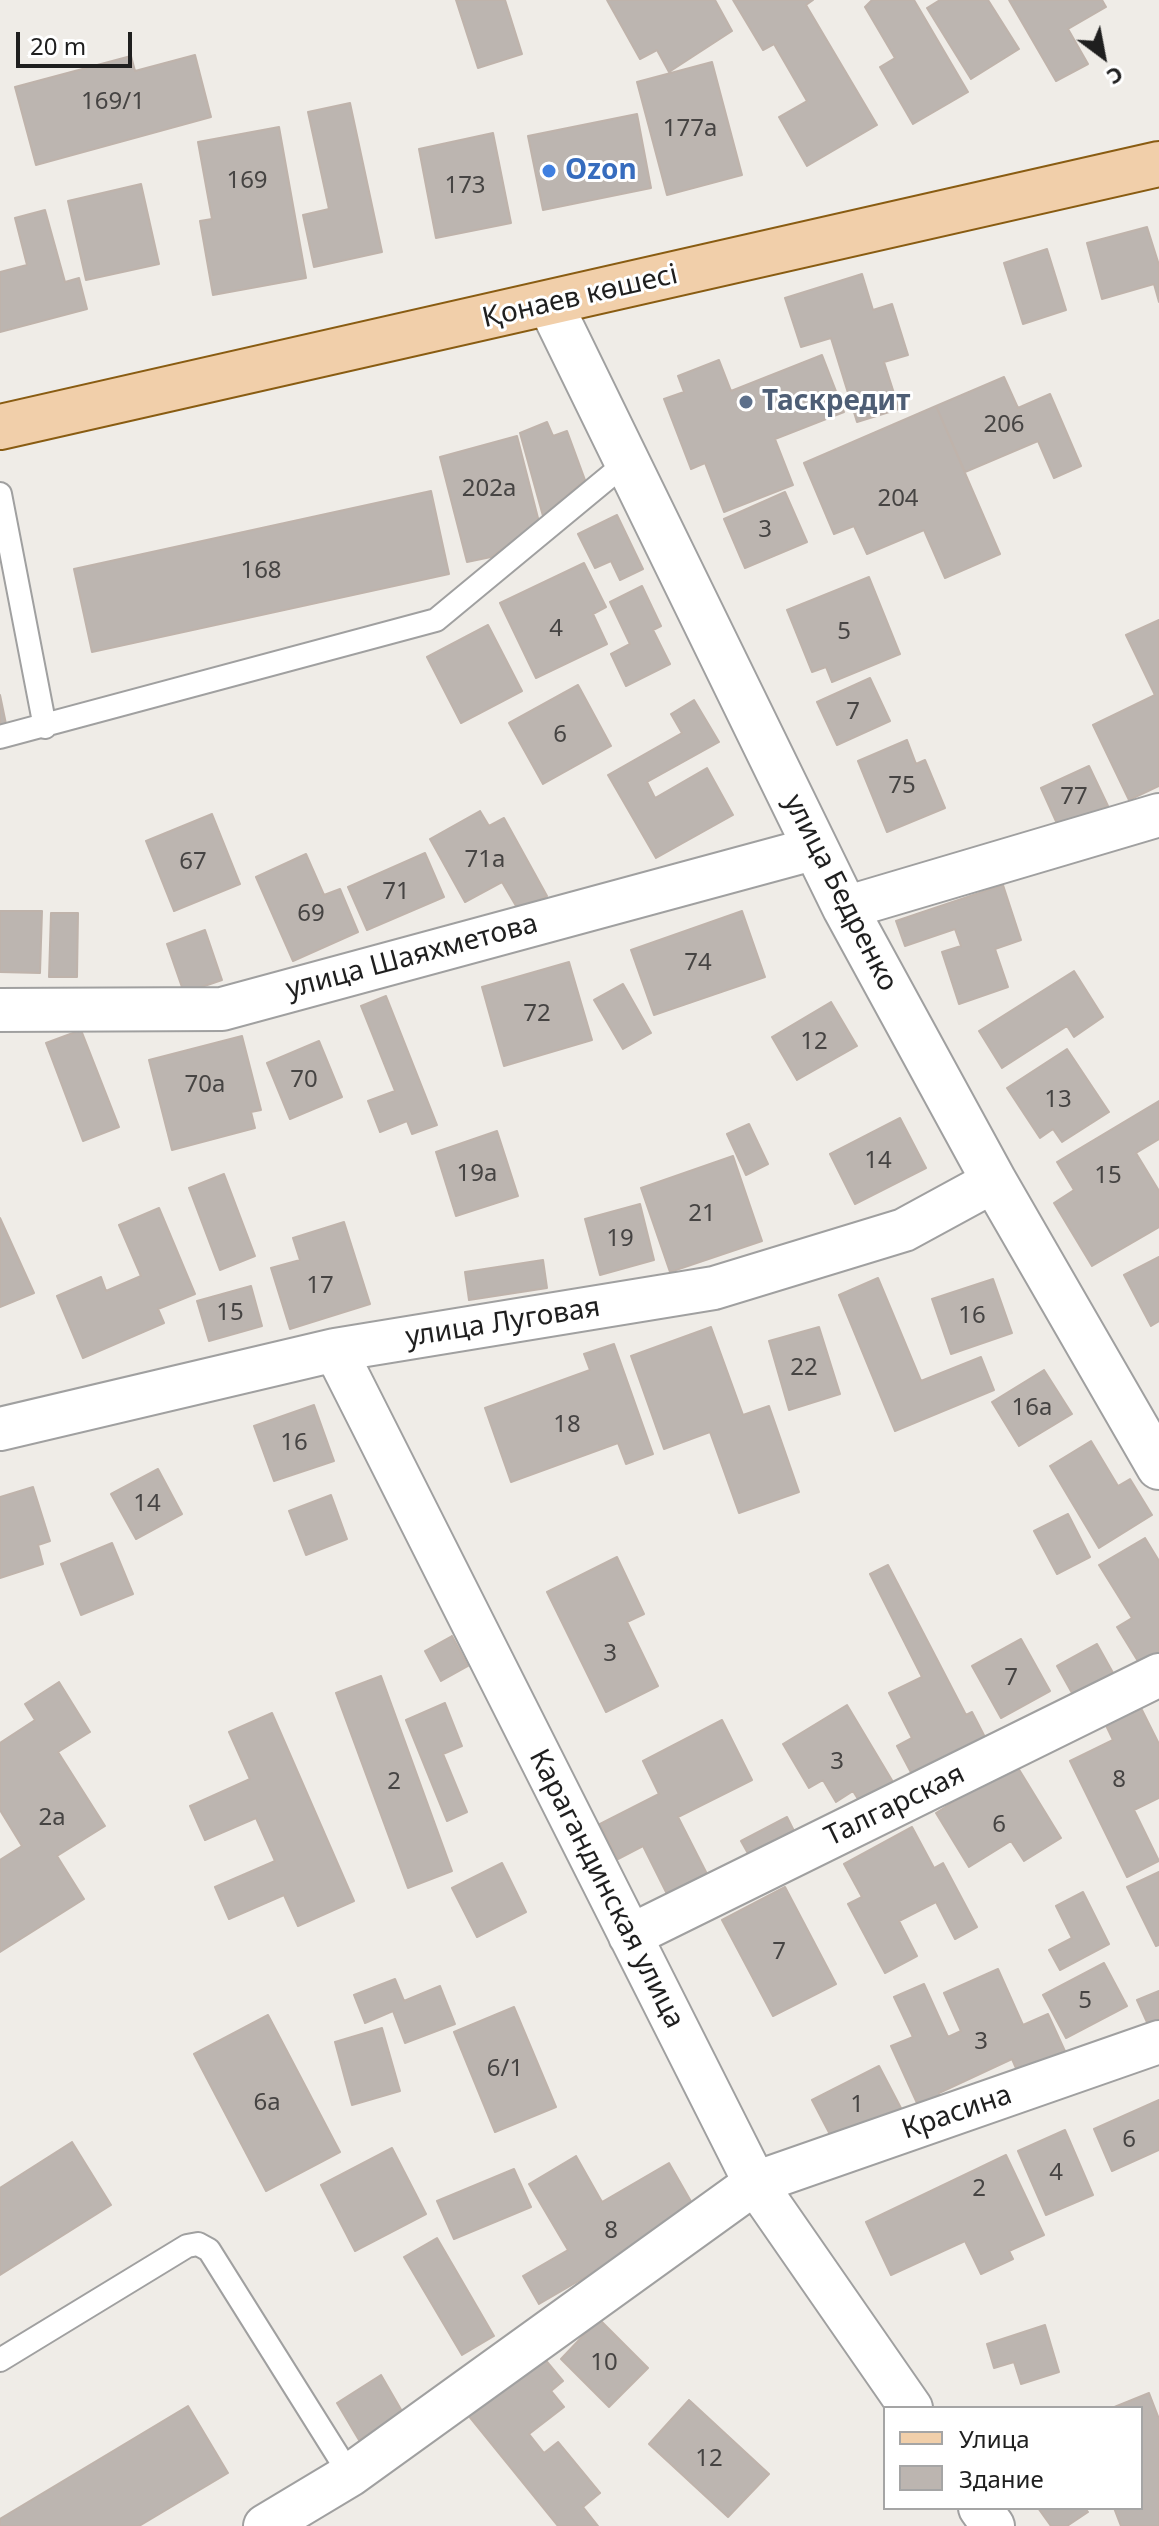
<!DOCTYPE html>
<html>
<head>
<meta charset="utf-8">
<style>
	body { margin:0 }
	#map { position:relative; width:1159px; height:2526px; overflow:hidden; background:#efece7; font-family:"Noto Sans",sans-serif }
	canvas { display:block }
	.legend { position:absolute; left:883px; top:2406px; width:260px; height:104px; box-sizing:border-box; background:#fff; border:2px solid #a5a5a5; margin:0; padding:10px 14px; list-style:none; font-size:24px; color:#1f1f1f }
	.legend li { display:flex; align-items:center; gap:16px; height:40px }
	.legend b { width:40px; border:2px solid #a5a5a5 }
	.north { position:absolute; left:1063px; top:16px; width:80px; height:80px; -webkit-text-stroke:6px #fff; paint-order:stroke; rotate:148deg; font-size:22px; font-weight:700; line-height:32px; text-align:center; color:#1f1f1f }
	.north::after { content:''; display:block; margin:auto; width:28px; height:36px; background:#1f1f1f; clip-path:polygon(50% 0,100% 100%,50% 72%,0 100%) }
	.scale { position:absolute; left:16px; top:32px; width:116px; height:36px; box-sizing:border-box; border:4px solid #1f1f1f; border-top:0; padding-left:10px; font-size:24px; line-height:28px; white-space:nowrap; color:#1f1f1f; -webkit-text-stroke:6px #fff; paint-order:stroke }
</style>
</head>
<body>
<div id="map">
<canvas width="1159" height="2526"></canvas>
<ul class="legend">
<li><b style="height:10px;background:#f1cfaa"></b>Улица</li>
<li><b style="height:22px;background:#bcb5b0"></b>Здание</li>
</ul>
<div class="north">С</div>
<div class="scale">20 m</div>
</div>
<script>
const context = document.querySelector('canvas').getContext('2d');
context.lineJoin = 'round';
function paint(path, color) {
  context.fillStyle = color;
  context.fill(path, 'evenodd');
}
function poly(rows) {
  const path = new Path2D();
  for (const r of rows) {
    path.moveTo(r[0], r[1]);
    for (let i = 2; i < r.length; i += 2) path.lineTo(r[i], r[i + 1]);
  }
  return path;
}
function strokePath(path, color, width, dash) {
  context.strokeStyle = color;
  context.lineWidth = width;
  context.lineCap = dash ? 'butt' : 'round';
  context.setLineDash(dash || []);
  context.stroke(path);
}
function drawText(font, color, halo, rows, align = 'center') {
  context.font = font + ' "Noto Sans",sans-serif';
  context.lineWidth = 6;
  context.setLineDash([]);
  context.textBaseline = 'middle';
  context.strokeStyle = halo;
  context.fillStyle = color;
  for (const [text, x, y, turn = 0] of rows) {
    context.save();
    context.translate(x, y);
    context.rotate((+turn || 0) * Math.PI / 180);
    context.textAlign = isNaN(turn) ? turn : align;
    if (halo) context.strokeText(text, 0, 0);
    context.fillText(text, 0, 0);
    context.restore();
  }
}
const building = poly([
	[456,0,505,0,522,54,478,68,456,0],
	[607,0,715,0,732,31,669,72,657,50,640,59,607,0],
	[733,0,813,0,806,5,877,125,807,166,779,117,807,101,774,44,763,50,733,0],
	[872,0,914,0,968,92,913,124,880,67,895,58,865,7,872,0],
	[940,0,988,0,1019,49,971,79,927,8,940,0],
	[1009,0,1102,0,1106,7,1068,29,1088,64,1056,81,1009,0],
	[195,55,211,117,36,165,15,87,131,56,135,71,195,55],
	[712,62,742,175,667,195,637,82,712,62],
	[350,103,382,252,314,267,303,215,329,209,308,112,350,103],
	[637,114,651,188,543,210,528,136,637,114],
	[279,127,306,278,213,295,200,221,212,219,198,142,279,127],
	[493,133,511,223,436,238,419,149,493,133],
	[141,184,159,264,86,280,68,201,141,184],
	[45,210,65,282,79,278,87,309,0,332,0,272,27,265,15,218,45,210],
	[1147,227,1159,265,1159,302,1154,284,1102,299,1087,243,1147,227],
	[1047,249,1066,310,1023,324,1004,263,1047,249],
	[862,274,873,310,892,304,908,355,884,362,899,409,857,422,831,338,801,347,785,298,862,274],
	[822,355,844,412,775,439,793,485,724,512,705,463,691,469,664,399,684,392,678,376,719,360,731,391,822,355],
	[1004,377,1018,408,1050,394,1081,466,1054,478,1038,441,965,472,936,406,1004,377],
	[936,406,1000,554,945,578,924,530,867,554,854,526,834,534,804,463,936,406],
	[547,422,553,436,567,431,585,480,543,516,520,433,547,422],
	[517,436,539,522,491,557,467,562,440,457,517,436],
	[431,491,449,574,92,652,74,569,431,491],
	[785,492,807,542,745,568,724,519,785,492],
	[617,515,643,569,620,580,611,561,595,568,578,534,617,515],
	[584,563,606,607,593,614,607,644,536,678,500,603,584,563],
	[869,577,900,654,832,682,826,667,812,672,787,610,869,577],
	[642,586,661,626,653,630,670,664,626,686,611,654,630,644,610,602,642,586],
	[1159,620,1159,786,1129,800,1093,725,1155,695,1126,635,1159,620],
	[488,625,522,691,461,723,427,657,488,625],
	[870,678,890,721,837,745,817,702,870,678],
	[578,685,611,746,543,784,509,723,578,685],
	[0,695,6,724,0,725,0,695],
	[694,700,719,742,647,782,655,798,707,768,733,815,656,858,608,775,682,733,671,714,694,700],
	[907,740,916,764,925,760,945,808,887,832,858,761,907,740],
	[1089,766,1108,806,1059,828,1041,788,1089,766],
	[480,811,489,826,504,818,547,896,519,911,502,882,465,902,430,839,480,811],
	[212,814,240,884,174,911,146,841,212,814],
	[425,853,444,897,367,930,348,887,425,853],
	[306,854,324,895,340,889,358,932,293,961,256,877,306,854],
	[1003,885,1021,940,995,949,1008,987,959,1004,942,952,961,946,955,929,905,946,896,921,1003,885],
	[0,911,42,911,40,973,0,972,0,911],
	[742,911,765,977,654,1015,631,950,742,911],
	[51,913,78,913,77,977,49,977,51,913],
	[205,930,222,980,184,993,167,944,205,930],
	[569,962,592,1040,504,1066,482,987,569,962],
	[1074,971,1103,1017,1074,1037,1067,1026,1002,1068,979,1031,1074,971],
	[623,984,651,1033,623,1049,594,1000,623,984],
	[386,996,437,1125,412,1134,407,1121,380,1132,368,1101,395,1091,361,1006,386,996],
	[831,1002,857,1046,797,1080,772,1037,831,1002],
	[81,1030,119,1127,83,1141,46,1043,81,1030],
	[242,1036,261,1110,251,1112,255,1128,172,1150,149,1060,242,1036],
	[319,1041,342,1097,290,1119,267,1063,319,1041],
	[1067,1049,1109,1112,1062,1142,1053,1129,1040,1138,1007,1088,1067,1049],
	[1159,1101,1159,1139,1136,1153,1159,1191,1159,1227,1092,1266,1054,1203,1074,1190,1057,1162,1159,1101],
	[900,1118,926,1168,855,1204,830,1154,900,1118],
	[749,1124,768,1164,746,1175,727,1134,749,1124],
	[497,1131,518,1196,456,1216,436,1152,497,1131],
	[733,1156,762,1241,670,1272,641,1188,733,1156],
	[224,1174,255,1256,220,1270,189,1188,224,1174],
	[640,1204,654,1260,600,1275,585,1219,640,1204],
	[159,1208,195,1294,158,1309,164,1323,83,1358,57,1296,101,1277,106,1291,141,1276,119,1225,159,1208],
	[0,1218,34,1293,0,1307,0,1218],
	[344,1222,370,1304,290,1329,271,1268,300,1260,293,1238,344,1222],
	[1159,1257,1159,1321,1151,1326,1124,1275,1159,1257],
	[543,1260,547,1288,469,1300,465,1272,543,1260],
	[878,1278,921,1381,981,1357,994,1390,895,1431,839,1295,878,1278],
	[993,1279,1012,1333,951,1354,932,1299,993,1279],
	[251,1286,262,1326,209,1341,197,1301,251,1286],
	[711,1327,743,1415,769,1406,799,1492,739,1513,710,1432,664,1449,631,1356,711,1327],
	[819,1327,840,1394,789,1410,769,1341,819,1327],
	[614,1344,653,1454,626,1464,618,1443,511,1482,485,1408,590,1370,584,1354,614,1344],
	[1044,1370,1072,1414,1019,1446,992,1402,1044,1370],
	[314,1405,334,1461,274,1481,254,1426,314,1405],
	[1091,1441,1118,1486,1130,1479,1152,1515,1099,1548,1050,1466,1091,1441],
	[158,1469,182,1514,136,1539,111,1494,158,1469],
	[33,1487,50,1541,38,1545,43,1564,0,1578,0,1497,33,1487],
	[331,1495,347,1539,306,1555,289,1511,331,1495],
	[1068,1514,1090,1557,1057,1574,1034,1531,1068,1514],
	[1145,1538,1159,1561,1159,1662,1144,1671,1117,1627,1132,1618,1099,1565,1145,1538],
	[112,1543,133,1594,81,1615,61,1564,112,1543],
	[617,1557,644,1614,627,1622,658,1686,606,1712,547,1592,617,1557],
	[888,1565,966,1715,972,1712,988,1743,915,1780,897,1746,912,1738,889,1693,922,1677,870,1574,888,1565],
	[452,1636,468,1666,441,1681,425,1651,452,1636],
	[1021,1639,1050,1691,1001,1718,972,1666,1021,1639],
	[1097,1644,1117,1680,1077,1702,1057,1666,1097,1644],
	[381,1676,452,1871,408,1888,336,1693,381,1676],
	[59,1682,90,1732,58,1752,105,1826,57,1856,84,1899,0,1952,0,1860,22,1846,0,1810,0,1743,35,1720,25,1704,59,1682],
	[1137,1700,1159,1744,1159,1798,1134,1810,1159,1861,1127,1877,1070,1761,1113,1740,1102,1717,1137,1700],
	[445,1703,462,1746,443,1754,467,1812,447,1821,406,1720,445,1703],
	[847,1705,896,1787,863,1807,853,1791,836,1802,823,1780,809,1788,783,1744,847,1705],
	[272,1713,354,1901,298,1926,284,1895,229,1919,215,1887,275,1861,256,1818,205,1840,190,1806,250,1779,229,1732,272,1713],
	[722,1720,752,1780,678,1817,707,1874,667,1894,643,1846,618,1859,600,1824,659,1794,643,1761,722,1720],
	[1015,1763,1061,1838,1024,1861,1011,1841,969,1867,936,1813,1015,1763],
	[787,1817,795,1833,750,1857,741,1841,787,1817],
	[912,1827,934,1868,943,1863,977,1927,955,1939,936,1902,899,1921,917,1956,885,1973,848,1904,862,1897,844,1864,912,1827],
	[502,1863,526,1912,477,1937,452,1888,502,1863],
	[1159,1872,1159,1945,1156,1946,1127,1887,1159,1872],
	[785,1887,836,1984,773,2016,722,1920,785,1887],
	[1083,1892,1109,1944,1060,1970,1049,1950,1072,1938,1056,1906,1083,1892],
	[1104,1963,1127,2006,1066,2038,1043,1995,1104,1963],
	[998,1969,1023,2025,1048,2014,1069,2060,1022,2082,1012,2059,939,2093,944,2103,922,2114,891,2046,913,2037,894,1997,924,1984,948,2037,961,2031,944,1993,998,1969],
	[395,1979,404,2001,440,1986,455,2024,405,2043,393,2011,365,2023,354,1995,395,1979],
	[1159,1991,1159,2025,1150,2029,1137,2000,1159,1991],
	[514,2007,556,2107,495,2132,454,2032,514,2007],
	[268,2015,340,2152,266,2191,194,2054,268,2015],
	[382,2028,400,2091,352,2105,335,2042,382,2028],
	[879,2066,902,2110,835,2144,812,2100,879,2066],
	[1159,2100,1159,2150,1112,2171,1094,2129,1159,2100],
	[1065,2130,1093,2195,1046,2215,1018,2151,1065,2130],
	[72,2142,111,2205,0,2275,0,2188,72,2142],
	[392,2148,426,2214,355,2251,321,2185,392,2148],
	[1006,2155,1044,2235,1009,2251,1013,2259,981,2274,965,2241,891,2275,866,2222,1006,2155],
	[576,2156,602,2202,669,2163,697,2212,539,2304,523,2276,568,2250,529,2184,576,2156],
	[514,2169,531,2207,454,2239,437,2201,514,2169],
	[437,2238,494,2336,462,2355,404,2257,437,2238],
	[599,2319,648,2368,609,2407,561,2359,599,2319],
	[1045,2325,1059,2372,1021,2384,1014,2362,994,2368,987,2344,1045,2325],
	[538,2351,563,2381,551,2391,564,2407,529,2434,544,2453,558,2442,600,2493,583,2507,598,2526,558,2526,464,2410,538,2351],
	[381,2375,403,2413,359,2440,337,2403,381,2375],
	[1149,2393,1159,2419,1159,2526,1121,2526,1114,2508,1141,2508,1141,2408,1112,2408,1149,2393],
	[689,2400,769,2474,728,2517,649,2444,689,2400],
	[188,2406,228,2473,139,2526,0,2526,0,2519,188,2406],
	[1038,2508,1085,2508,1088,2512,1067,2526,1051,2526,1038,2508]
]);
const service = poly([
	[0,494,45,727],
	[0,737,436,620,627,462],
	[0,2360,187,2246,198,2244,209,2250,350,2475]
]);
const minor = poly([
	[845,908,1159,815],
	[0,1010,222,1009,816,848],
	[335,1350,755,2183,911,2408],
	[0,1429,335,1350,714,1288,904,1230,994,1181],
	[630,1936,1159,1675],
	[980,2508,993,2526],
	[265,2526,350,2475,755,2183,1159,2042]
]);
const tertiary = poly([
	[550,304,845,908,994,1181,1159,1467]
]);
const primary = poly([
	[0,427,1159,164]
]);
const markers = [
	[549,171,8,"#3f7fe0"],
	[746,402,8,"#5c6f8a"]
];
const numberNames = [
	["169/1",113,102],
	["177а",690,129],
	["169",247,181],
	["173",465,186],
	["206",1004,425],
	["202а",489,489],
	["204",898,499],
	["3",765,530],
	["168",261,571],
	["4",556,629],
	["5",844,632],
	["7",853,712],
	["6",560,735],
	["75",902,786],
	["77",1074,797],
	["71а",485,860],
	["67",193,862],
	["71",396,892],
	["69",311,914],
	["74",698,963],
	["72",537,1014],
	["12",814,1042],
	["70",304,1080],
	["70а",205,1085],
	["13",1058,1100],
	["14",878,1161],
	["19а",477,1174],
	["15",1108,1176],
	["21",702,1214],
	["19",620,1239],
	["17",320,1286],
	["15",230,1313],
	["16",972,1316],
	["22",804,1368],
	["16а",1032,1408],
	["18",567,1425],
	["16",294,1443],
	["14",147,1504],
	["3",610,1654],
	["7",1011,1678],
	["3",837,1762],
	["8",1119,1780],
	["2",394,1782],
	["2а",52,1818],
	["6",999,1825],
	["7",779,1952],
	["5",1085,2001],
	["3",981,2042],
	["6/1",505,2069],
	["6а",267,2103],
	["1",857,2105],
	["6",1129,2140],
	["4",1056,2173],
	["2",979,2189],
	["8",611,2231],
	["10",604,2363],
	["12",709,2459]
];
const shopNames = [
	["Ozon",565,171]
];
const streetNames = [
	["Қонаев көшесі",580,297,-13],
	["улица Бедренко",840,893,63],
	["улица Шаяхметова",412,957,-15],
	["улица Луговая",503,1323,-9],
	["Талгарская",895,1806,-26],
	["Карагандинская улица",606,1889,63],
	["Красина",957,2113,-19]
];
const serviceNames = [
	["Таскредит",762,402]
];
paint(building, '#bcb5b0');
strokePath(building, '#bfb3ab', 2);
strokePath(service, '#a0a0a0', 26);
strokePath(minor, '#a0a0a0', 46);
strokePath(tertiary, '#a0a0a0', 48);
strokePath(primary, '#895c12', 48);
strokePath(service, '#fff', 22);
strokePath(minor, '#fff', 42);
strokePath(tertiary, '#fff', 44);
strokePath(primary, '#f1cfaa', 44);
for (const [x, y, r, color] of markers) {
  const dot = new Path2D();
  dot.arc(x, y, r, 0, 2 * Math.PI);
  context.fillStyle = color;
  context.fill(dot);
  strokePath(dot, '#fff', 3);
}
drawText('24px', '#464443', null, numberNames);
drawText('bold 28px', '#366cbe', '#fff', shopNames, 'left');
drawText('28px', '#1f1f1f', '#fff', streetNames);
drawText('bold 28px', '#4e5e75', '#fff', serviceNames, 'left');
</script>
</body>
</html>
